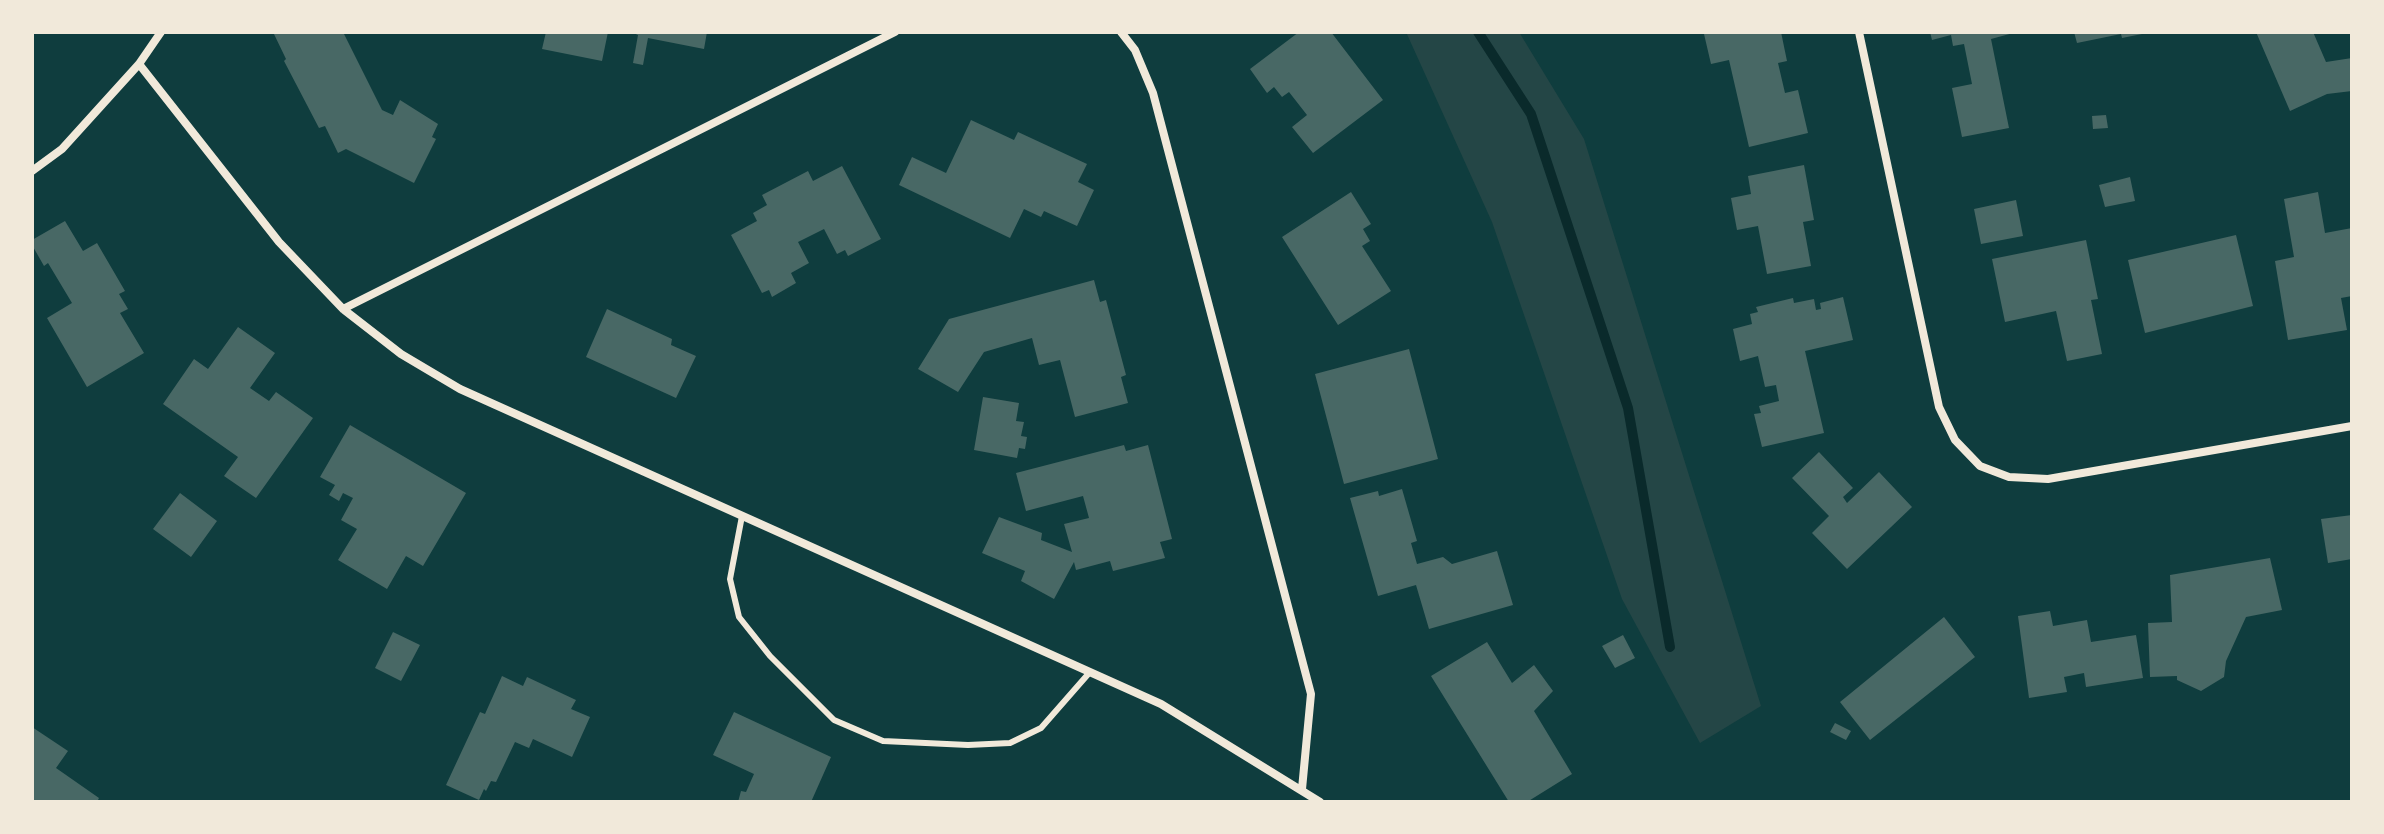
<!DOCTYPE html>
<html>
<head>
<meta charset="utf-8">
<style>
  body { margin:0 }
  #map { position:relative; width:2384px; height:834px; overflow:hidden; background:#0f3d3e; font-family:Raleway,sans-serif }
  canvas { display:block }
  .frame { position:absolute; inset:0; border:34px solid #f1e9da; pointer-events:none }
</style>
</head>
<body>
<div id="map">
<canvas width="2384" height="834"></canvas>
<div class="frame"></div>
</div>
<script>
const g = document.querySelector('canvas').getContext('2d');
g.lineJoin = 'round';
function paint(path, color) {
  g.fillStyle = color;
  g.fill(path, 'evenodd');
}
function poly(rows) {
  const path = new Path2D();
  for (const r of rows) {
    path.moveTo(r[0], r[1]);
    for (let i = 2; i < r.length; i += 2) path.lineTo(r[i], r[i + 1]);
  }
  return path;
}
function strokePath(path, color, width, dash) {
  g.strokeStyle = color;
  g.lineWidth = width;
  g.lineCap = dash ? 'butt' : 'round';
  g.setLineDash(dash || []);
  g.stroke(path);
}
paint(poly([
  [1406,32,1519,32,1584,139,1761,706,1700,743,1622,599,1492,222]
]), '#244646');
strokePath(poly([
  [1478,32,1531,114,1628,408,1670,647]
]), '#0a2a2b', 10);
paint(poly([
  [273,32,343,32,382,110,393,115,400,100,438,124,432,137,436,139,414,183,346,149,338,153,325,126,319,128,284,61,286,59],
  [546,32,608,32,602,61,542,49],
  [631,32,707,32,704,49,648,38,643,65,633,63,638,35],
  [1299,32,1331,32,1383,100,1313,153,1292,127,1307,115,1289,92,1282,97,1274,87,1267,93,1250,69],
  [1714,32,1781,32,1787,61,1778,63,1785,93,1798,90,1808,133,1749,147,1729,60,1711,64,1704,34],
  [1930,32,2017,32,1991,39,2009,128,1962,137,1952,88,1972,84,1964,44,1953,46,1951,35,1932,40],
  [2074,32,2147,32,2147,33,2122,38,2121,34,2077,43],
  [2256,32,2313,32,2326,62,2352,58,2352,91,2327,94,2290,111],
  [2106,115,2108,128,2093,129,2092,116],
  [971,120,1014,140,1018,132,1087,164,1078,182,1094,190,1077,226,1044,211,1041,217,1024,209,1010,238,899,185,912,157,946,173],
  [1804,165,1814,220,1803,222,1811,266,1767,274,1758,226,1737,230,1731,198,1751,194,1748,176],
  [842,166,881,239,848,256,845,250,837,254,824,229,798,242,809,263,791,273,796,283,772,297,769,290,762,293,731,235,757,221,753,213,767,205,762,195,808,171,813,181],
  [2130,177,2135,201,2105,207,2099,185],
  [1351,192,1371,224,1363,229,1370,241,1362,246,1391,291,1338,325,1282,237],
  [2318,192,2325,233,2352,228,2352,296,2341,298,2347,330,2288,340,2275,261,2294,257,2284,199],
  [2016,200,2023,236,1981,244,1974,209],
  [65,221,83,251,97,243,125,291,119,294,128,309,120,313,144,353,87,387,47,318,72,303,48,263,44,266,32,245,32,240],
  [2236,235,2253,306,2145,333,2128,260],
  [2086,240,2098,299,2091,300,2102,354,2067,361,2056,311,2005,322,1992,259],
  [1094,280,1100,302,1106,300,1126,375,1121,377,1128,403,1075,417,1060,360,1039,365,1032,338,984,352,958,392,918,369,949,319],
  [1843,297,1853,340,1805,351,1824,433,1762,447,1754,414,1761,413,1759,406,1779,401,1776,385,1765,387,1758,356,1740,361,1733,329,1752,324,1750,314,1758,312,1756,307,1793,298,1794,303,1814,299,1816,310,1821,309,1820,303],
  [607,309,672,339,671,345,696,356,676,398,586,357],
  [238,327,275,353,250,388,269,401,276,392,313,418,256,498,224,476,238,457,163,404,194,359,208,369],
  [1409,349,1438,459,1344,484,1315,374],
  [983,397,1019,403,1016,421,1024,422,1021,436,1027,437,1025,449,1019,448,1017,458,974,450],
  [350,425,466,493,423,566,406,556,387,589,338,560,357,529,341,520,353,498,343,493,339,501,329,495,335,485,320,477],
  [1124,445,1126,451,1148,445,1172,539,1160,542,1165,558,1113,571,1110,561,1076,570,1074,562,1054,599,1021,581,1025,571,982,553,999,517,1042,533,1041,540,1072,552,1064,524,1089,518,1083,496,1026,511,1016,473],
  [1819,452,1853,488,1843,497,1847,503,1879,472,1912,507,1847,569,1812,533,1829,516,1792,478],
  [1402,489,1417,541,1411,543,1417,564,1443,557,1452,564,1497,551,1513,605,1429,629,1416,585,1378,596,1350,498,1378,491,1379,496],
  [180,493,217,521,191,557,153,529],
  [2352,515,2352,559,2328,563,2321,519],
  [2270,558,2282,610,2246,617,2226,661,2224,677,2201,691,2177,680,2177,676,2150,677,2148,623,2172,622,2170,575],
  [2050,611,2053,626,2087,620,2091,642,2136,635,2143,678,2086,687,2084,673,2064,677,2067,692,2029,698,2018,616],
  [1944,617,1975,657,1870,740,1840,702],
  [393,632,420,645,401,681,375,668],
  [1623,635,1635,658,1615,668,1602,646],
  [1487,642,1512,683,1534,665,1553,691,1534,711,1572,774,1527,802,1509,802,1431,676],
  [502,676,523,686,527,677,576,700,571,709,590,717,572,757,533,739,529,748,515,742,496,782,491,781,486,791,484,789,479,800,446,785,480,712,485,714],
  [734,712,831,757,811,802,738,802,741,791,746,792,754,774,713,755],
  [1835,723,1851,731,1846,740,1830,732],
  [32,727,68,751,56,768,99,798,97,802,32,802]
]), '#486865');
strokePath(poly([
  [742,516,730,579,739,617,770,656,834,720,883,741,968,745,1010,743,1041,728,1090,672]
]), '#f1e9da', 6);
strokePath(poly([
  [1121,32,1135,50,1153,93,1311,694,1302,789],
  [1859,32,1939,407,1955,440,1980,466,2009,477,2048,479,2352,426],
  [139,64,279,242,343,309,401,354,460,389,1161,704,1320,802],
  [32,171,62,149,139,64,161,32],
  [343,309,895,32]
]), '#f1e9da', 8);
</script>
</body>
</html>
